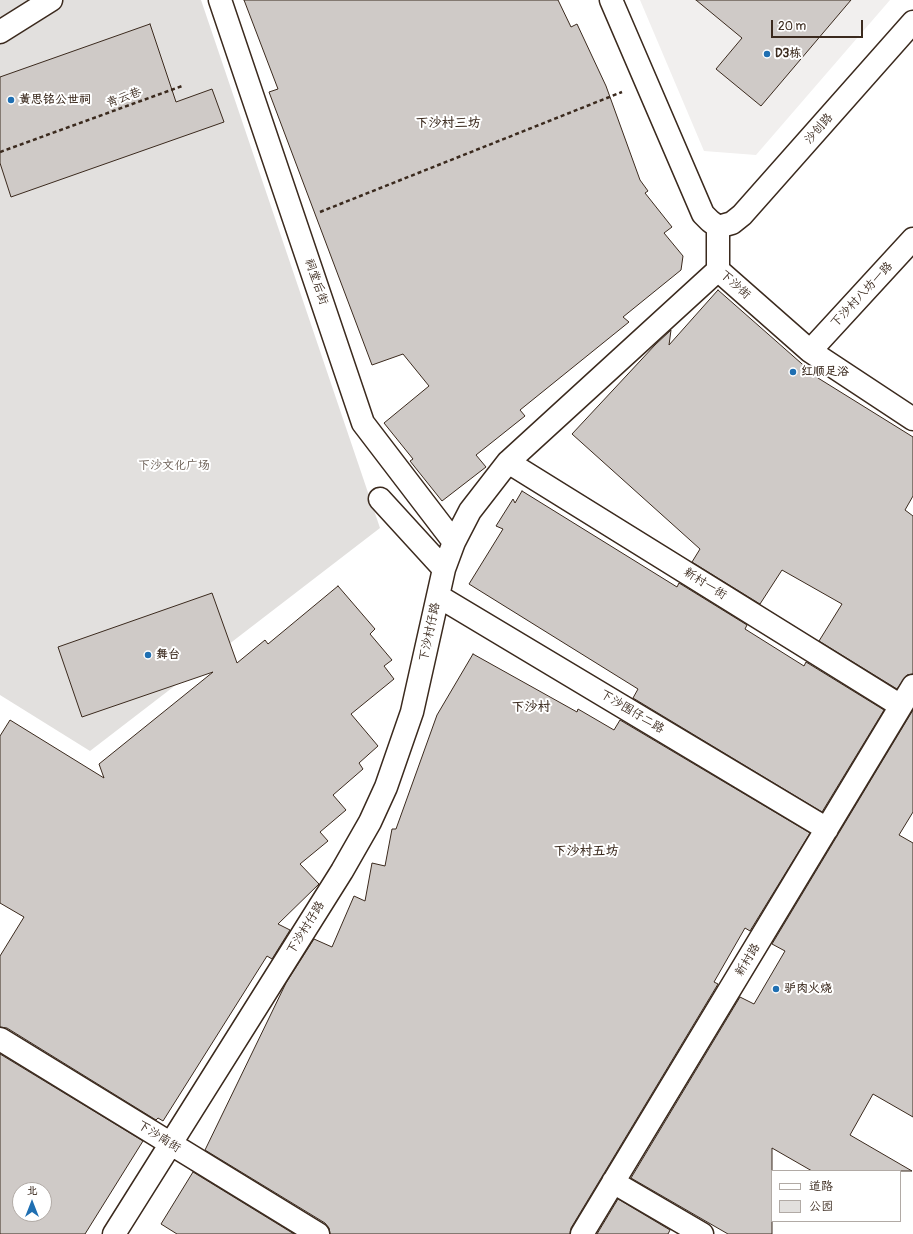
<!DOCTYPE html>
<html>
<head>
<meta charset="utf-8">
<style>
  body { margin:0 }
  #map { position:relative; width:913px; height:1234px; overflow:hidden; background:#fff; font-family:Pangolin,"LXGW WenKai TC",sans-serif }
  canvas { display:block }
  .legend { position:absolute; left:771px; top:1170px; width:130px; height:52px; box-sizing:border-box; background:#fff; border:1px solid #b1aaa5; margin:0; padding:5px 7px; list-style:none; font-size:12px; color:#3b2a1e }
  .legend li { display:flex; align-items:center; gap:8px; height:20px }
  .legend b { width:20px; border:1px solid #b1aaa5 }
  .north { position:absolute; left:12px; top:1182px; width:40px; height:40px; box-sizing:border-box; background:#fff; border:1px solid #b1aaa5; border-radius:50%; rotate:0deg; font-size:11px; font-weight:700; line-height:16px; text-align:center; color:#3b2a1e }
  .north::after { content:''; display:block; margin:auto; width:14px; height:18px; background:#1f6fb2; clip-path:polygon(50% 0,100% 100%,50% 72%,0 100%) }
  .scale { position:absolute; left:771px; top:20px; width:92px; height:18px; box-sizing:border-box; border:2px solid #3b2a1e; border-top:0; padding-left:5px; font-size:12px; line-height:14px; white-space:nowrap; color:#3b2a1e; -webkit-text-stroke:3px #fff; paint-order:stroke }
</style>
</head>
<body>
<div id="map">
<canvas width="913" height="1234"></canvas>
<ul class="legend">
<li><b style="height:5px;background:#fff"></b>道路</li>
<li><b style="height:11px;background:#e2e0de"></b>公园</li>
</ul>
<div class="north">北</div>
<div class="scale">20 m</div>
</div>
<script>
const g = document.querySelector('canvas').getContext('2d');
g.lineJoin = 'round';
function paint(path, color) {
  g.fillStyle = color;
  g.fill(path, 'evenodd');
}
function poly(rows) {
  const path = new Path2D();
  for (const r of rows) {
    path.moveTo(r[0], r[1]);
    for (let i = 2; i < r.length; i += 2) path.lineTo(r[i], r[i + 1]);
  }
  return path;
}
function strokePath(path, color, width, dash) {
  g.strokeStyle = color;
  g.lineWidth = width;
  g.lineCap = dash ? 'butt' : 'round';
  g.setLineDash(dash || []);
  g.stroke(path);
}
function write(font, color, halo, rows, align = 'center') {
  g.font = font + ' Pangolin,"LXGW WenKai TC",sans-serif';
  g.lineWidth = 4;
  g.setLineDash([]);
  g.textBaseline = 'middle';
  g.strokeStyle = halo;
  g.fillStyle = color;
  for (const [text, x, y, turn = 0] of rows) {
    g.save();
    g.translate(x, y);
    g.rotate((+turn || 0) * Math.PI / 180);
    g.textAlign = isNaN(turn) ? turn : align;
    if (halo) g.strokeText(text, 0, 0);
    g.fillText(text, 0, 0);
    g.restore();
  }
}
paint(poly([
  [640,0,890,0,756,155,704,151]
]), '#f1efee');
paint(poly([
  [0,0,201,0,380,528,90,751,0,695]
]), '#e2e0de');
const building = poly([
  [244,0,558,0,571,27,577,24,606,86,640,180,648,191,645,193,672,227,664,233,683,256,681,270,623,317,629,322,520,410,525,416,476,455,486,467,442,501,410,461,413,459,384,423,429,386,403,354,372,365,269,92,278,89,244,0],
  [696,0,851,0,761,106,716,69,742,38,696,0],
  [150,24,176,102,212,89,224,122,11,197,0,163,0,77,150,24],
  [718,290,818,378,913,437,913,496,905,510,913,516,913,674,907,675,897,689,819,641,842,604,782,570,760,604,692,562,700,549,572,434,655,345,671,330,669,345,718,290],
  [522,491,677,587,679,583,747,625,745,629,804,666,806,662,884,710,822,812,633,698,638,689,469,584,503,529,496,526,513,499,515,503,522,491],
  [338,586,375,629,370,634,392,660,384,666,394,679,351,714,378,746,359,763,363,769,333,795,346,810,320,832,328,841,300,864,319,884,278,924,290,930,272,959,267,956,163,1121,158,1118,156,1120,7,1028,0,1027,0,956,24,917,0,903,0,736,10,720,104,778,99,764,213,672,82,717,58,647,212,593,237,663,265,640,268,644,338,586],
  [473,654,577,712,578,709,614,730,620,720,810,833,750,931,745,928,714,982,718,984,571,1228,570,1234,330,1234,329,1228,325,1223,205,1150,286,983,314,939,332,947,354,896,365,901,372,863,385,866,392,829,396,829,437,715,473,654],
  [913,710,913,812,899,835,913,843,913,1117,873,1094,850,1135,912,1171,812,1171,772,1148,772,1234,728,1234,631,1178,740,997,754,1004,785,951,772,944,913,710],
  [0,1054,143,1141,85,1234,0,1234,0,1054],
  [20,1190,44,1190,44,1214,20,1214,20,1190],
  [193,1172,294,1234,177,1234,161,1224,193,1172],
  [618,1199,670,1230,668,1234,597,1234,618,1199]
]);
paint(building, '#cfcac7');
strokePath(building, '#3b2a1e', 1);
const minor = poly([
  [220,0,363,423,454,542],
  [611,0,703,214,710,221,718,227,718,270,810,351,913,419],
  [0,32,51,0],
  [718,227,732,223,742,215,913,22],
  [810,351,913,239],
  [508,462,901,706],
  [380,499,444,569],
  [438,596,827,829],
  [0,1039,318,1234],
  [613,1182,702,1234],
  [114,1234,342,871,370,822,386,787,412,712,444,569,454,542,470,511,508,462,718,270],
  [582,1234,913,686]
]);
strokePath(minor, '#3b2a1e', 25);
strokePath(poly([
  [0,152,182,86],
  [320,212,622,92]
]), '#3b2a1e', 2.5, [4, 3]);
strokePath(minor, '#fff', 22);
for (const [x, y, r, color] of [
  [767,54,4,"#1f6fb2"],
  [11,100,4,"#1f6fb2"],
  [793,372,4,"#1f6fb2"],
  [148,655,4,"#1f6fb2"],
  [776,989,4,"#1f6fb2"]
]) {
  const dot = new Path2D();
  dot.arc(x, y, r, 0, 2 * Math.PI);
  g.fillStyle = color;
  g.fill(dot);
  strokePath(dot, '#fff', 1.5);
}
write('bold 12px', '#3b2a1e', '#fff', [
  ["D3栋",775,54],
  ["黄思铭公世祠",19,100],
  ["红顺足浴",801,372],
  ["舞台",156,655],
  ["驴肉火烧",784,989]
], 'left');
write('12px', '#3b2a1e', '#fff', [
  ["青云巷",124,98,-20],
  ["沙创路",819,129,-49],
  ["祠堂后街",316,282,71],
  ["下沙街",735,285,42],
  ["下沙村八坊一路",862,295,-47],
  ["新村一街",705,584,32],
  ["下沙村仔路",430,632,-78],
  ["下沙围仔二路",632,712,31],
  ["下沙村仔路",306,928,-58],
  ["新村路",748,960,-59],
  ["下沙南街",159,1137,32]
]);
write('12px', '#65584e', '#fff', [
  ["下沙文化广场",174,466]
]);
write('bold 13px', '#3b2a1e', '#fff', [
  ["下沙村三坊",448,124],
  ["下沙村",531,708],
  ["下沙村五坊",586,852]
]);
</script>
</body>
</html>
